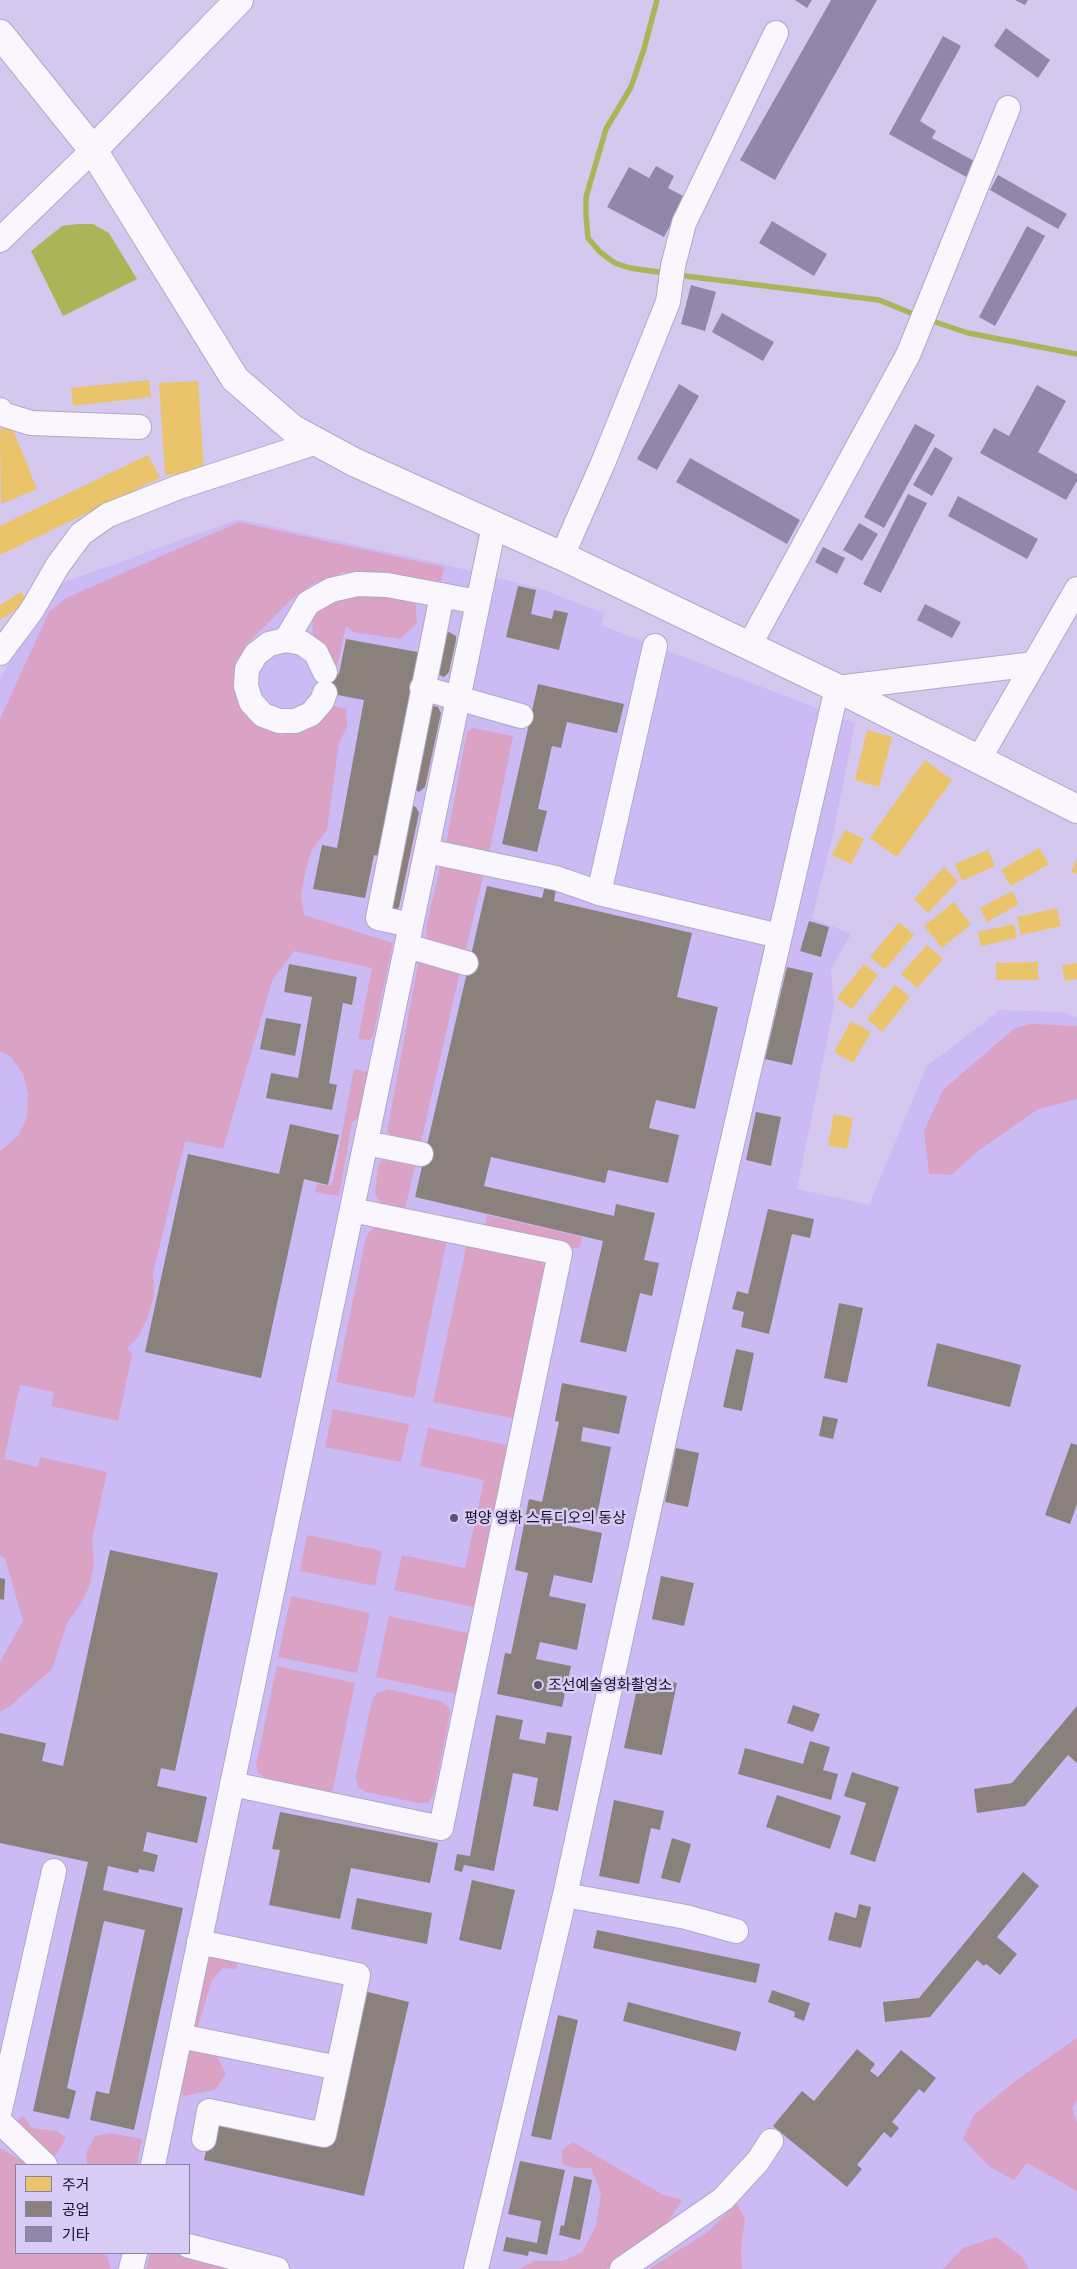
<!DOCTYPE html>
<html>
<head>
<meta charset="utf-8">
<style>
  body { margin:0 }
  #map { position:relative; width:1077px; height:2269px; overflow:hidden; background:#d4c8ef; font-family:Ubuntu,"Noto Sans KR",sans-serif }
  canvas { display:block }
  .legend { position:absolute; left:15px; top:2164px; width:175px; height:90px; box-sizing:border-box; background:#d7ccf5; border:1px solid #8b81a4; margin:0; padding:6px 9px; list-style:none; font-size:15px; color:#1a112a }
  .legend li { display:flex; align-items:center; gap:10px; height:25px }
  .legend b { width:25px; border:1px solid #8b81a4 }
</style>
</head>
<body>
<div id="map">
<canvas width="1077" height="2269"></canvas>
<ul class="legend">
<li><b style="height:14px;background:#e9c46a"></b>주거</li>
<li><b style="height:14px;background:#8a817c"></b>공업</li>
<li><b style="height:14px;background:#9386ab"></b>기타</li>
</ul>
</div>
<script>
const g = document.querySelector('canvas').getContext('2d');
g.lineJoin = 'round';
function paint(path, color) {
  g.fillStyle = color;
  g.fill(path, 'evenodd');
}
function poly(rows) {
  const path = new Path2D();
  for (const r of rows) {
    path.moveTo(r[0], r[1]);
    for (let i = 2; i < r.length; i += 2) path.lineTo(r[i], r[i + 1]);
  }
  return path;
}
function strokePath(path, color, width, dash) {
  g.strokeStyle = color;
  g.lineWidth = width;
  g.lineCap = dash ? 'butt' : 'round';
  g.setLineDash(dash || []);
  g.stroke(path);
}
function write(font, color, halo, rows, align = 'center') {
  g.font = font + ' Ubuntu,"Noto Sans KR",sans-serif';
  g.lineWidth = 5;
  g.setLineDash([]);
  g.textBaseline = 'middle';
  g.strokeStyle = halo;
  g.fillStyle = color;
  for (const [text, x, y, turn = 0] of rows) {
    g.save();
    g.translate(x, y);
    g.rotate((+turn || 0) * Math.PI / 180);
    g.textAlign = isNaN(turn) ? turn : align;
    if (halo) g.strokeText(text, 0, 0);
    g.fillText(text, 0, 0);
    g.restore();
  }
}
paint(poly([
  [239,519,447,565,541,589,604,613,601,625,855,723,833,834,812,918,851,934,831,969,834,1005,797,1189,869,1205,927,1066,1000,1010,1061,1012,1077,1017,1077,2269,0,2269,0,679,51,587],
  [16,2165,189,2165,189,2253,16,2253]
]), '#ccbaf5');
paint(poly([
  [239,522,444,567,441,581,343,572,311,585,293,598,246,645,239,666,261,725,281,735,306,729,334,706,346,709,347,727,339,743,327,830,311,851,305,873,301,896,304,915,393,943,373,1036,370,1040,358,1039,372,968,294,951,272,981,223,1149,185,1141,153,1273,154,1295,148,1317,138,1337,127,1348,132,1355,118,1421,51,1406,54,1392,20,1385,4,1459,38,1467,40,1457,107,1472,92,1540,94,1563,90,1585,80,1605,67,1623,52,1669,10,1706,0,1712,0,1662,23,1621,5,1558,0,1556,0,1151,18,1136,27,1117,28,1095,23,1073,10,1056,0,1051,0,719,49,612,66,598],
  [377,592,415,598,417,623,400,639,353,632,346,626,337,666,330,665,321,653,313,634,312,620,323,602],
  [473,728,513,736,489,854,446,844,467,732],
  [441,864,485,869,465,953,430,944,427,938,426,927],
  [423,959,460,971,421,1142,392,1136,387,1132,418,964],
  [1032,1024,1077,1026,1077,1099,1038,1109,978,1151,951,1175,929,1174,924,1131,943,1090,1015,1028],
  [354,1069,367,1072,360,1117,352,1122,339,1196,315,1192,317,1184,332,1186],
  [382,1160,415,1166,405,1209,382,1204,375,1194,378,1166],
  [487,1215,582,1237,581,1244,578,1248,572,1248,485,1227],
  [378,1227,447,1239,414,1398,336,1382,366,1237,371,1230],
  [467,1243,538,1259,543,1264,546,1274,516,1419,433,1402],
  [333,1409,409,1424,401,1462,325,1447],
  [428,1428,511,1446,478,1608,394,1590,402,1555,465,1568,484,1480,420,1466],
  [307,1535,382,1551,375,1586,300,1571],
  [291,1596,370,1613,357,1673,278,1657],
  [389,1616,473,1634,460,1695,376,1677],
  [277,1666,355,1683,332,1793,268,1779,258,1773,256,1765],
  [387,1689,440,1701,448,1706,450,1713,434,1793,428,1803,418,1803,366,1792,358,1787,356,1776,372,1700,377,1693],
  [208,1954,239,1958,236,1969,223,1968,212,1980,198,2026,189,2026],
  [1077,2038,1077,2100,1072,2108,1077,2123,1077,2191,1027,2163,1014,2180,990,2167,963,2139,974,2115,1014,2082],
  [190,2042,216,2055,226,2074,215,2090,183,2096,177,2080],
  [23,2116,32,2128,57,2131,66,2138,55,2156,33,2149,15,2123],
  [110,2133,142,2139,137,2165,87,2165,86,2153,95,2136],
  [573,2142,663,2195,682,2200,663,2229,606,2269,519,2269,534,2261,563,2261,582,2252,596,2226,601,2193,591,2168,576,2168,562,2164,562,2150],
  [0,2148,22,2161,25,2165,16,2165,16,2253,102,2253,108,2257,111,2269,0,2269],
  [736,2203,745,2218,741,2248,742,2269,649,2269,709,2231],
  [996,2237,1020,2255,1029,2269,943,2269,963,2248],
  [150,2253,189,2253,258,2269,146,2269]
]), '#daa2c5');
paint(poly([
  [78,224,93,224,109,233,137,279,63,316,31,251,62,226]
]), '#abb558');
paint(poly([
  [149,380,151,397,73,406,71,388],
  [198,381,204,473,165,475,159,383],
  [11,425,37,489,1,504,0,430],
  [148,455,160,478,0,555,0,526],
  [21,592,28,602,0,620,0,605],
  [867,730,892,737,879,787,855,780],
  [925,760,952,780,897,857,870,838],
  [845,830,864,839,851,864,832,855],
  [1039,848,1049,864,1011,886,1001,870],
  [988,850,995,866,962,881,955,864],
  [1077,858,1077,874,1071,872],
  [944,867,958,881,928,913,914,899],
  [1012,891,1019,904,987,922,980,908],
  [954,902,971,924,942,948,924,926],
  [1057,908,1061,926,1021,935,1017,917],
  [899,922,914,935,885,969,870,957],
  [1014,924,1017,938,981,946,978,932],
  [927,945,943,959,917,988,901,974],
  [1038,962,1038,980,996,980,996,963],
  [1077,963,1077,979,1065,981,1062,966],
  [864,964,878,975,852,1009,837,998],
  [895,985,910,997,882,1032,867,1019],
  [851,1021,871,1032,853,1063,834,1052],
  [834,1114,853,1118,847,1149,828,1145]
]), '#e9c46a');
paint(poly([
  [518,586,536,590,531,614,552,619,554,610,568,613,559,650,506,637],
  [449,632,456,636,456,640,449,672,444,677,437,674,445,634],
  [346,639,423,653,386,857,374,855,365,898,313,889,322,845,337,848,364,700,317,691,320,671,339,674],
  [538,684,624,704,617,733,567,722,561,748,552,746,538,809,547,811,537,852,502,844],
  [434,706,438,707,441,713,425,787,419,792,413,788,430,708],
  [412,806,416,807,419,813,399,907,397,910,390,911],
  [487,886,542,898,545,886,556,889,554,901,692,933,677,997,718,1007,695,1109,656,1100,649,1128,679,1135,668,1183,608,1170,605,1183,491,1157,484,1186,614,1216,616,1204,655,1213,644,1260,659,1263,652,1296,640,1293,626,1352,580,1342,603,1241,415,1197],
  [809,921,829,927,821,957,800,951],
  [289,964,357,977,352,1005,343,1003,329,1083,337,1085,332,1110,266,1098,271,1073,298,1078,312,997,284,992],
  [787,967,813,973,792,1065,765,1059],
  [266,1018,301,1024,295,1056,260,1049],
  [756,1112,781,1117,771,1166,746,1160],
  [290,1124,339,1135,328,1185,304,1179,261,1378,145,1352,188,1154,279,1174],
  [768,1209,814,1219,810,1238,792,1234,769,1334,741,1327,744,1312,732,1309,737,1291,748,1294],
  [839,1303,863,1308,847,1383,824,1378],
  [937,1343,1021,1365,1010,1407,927,1386],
  [736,1349,754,1353,742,1411,723,1407],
  [562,1383,627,1396,619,1434,583,1427,581,1441,611,1447,596,1520,566,1514,563,1525,602,1533,592,1583,554,1575,549,1596,586,1604,577,1650,540,1642,536,1659,571,1666,562,1707,497,1694,505,1653,511,1654,528,1573,515,1570,529,1499,542,1502,559,1422,555,1421],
  [823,1416,838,1419,833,1439,819,1436],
  [1071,1443,1077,1445,1077,1504,1070,1524,1045,1515],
  [676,1448,699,1453,688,1507,665,1502],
  [110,1550,218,1573,175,1771,161,1768,157,1786,207,1797,197,1843,147,1832,143,1851,158,1855,154,1872,139,1869,138,1873,108,1866,103,1890,183,1908,134,2130,90,2120,96,2091,109,2094,145,1930,104,1921,67,2088,76,2091,69,2119,33,2111,88,1862,0,1843,0,1733,46,1743,42,1761,63,1766],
  [661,1576,694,1583,684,1626,652,1619],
  [0,1578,5,1579,4,1600,0,1599],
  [640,1675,677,1683,662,1755,624,1748],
  [793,1705,820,1714,813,1732,787,1723],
  [1077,1706,1077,1763,1068,1755,1025,1806,977,1813,974,1789,1012,1783],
  [496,1715,523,1720,519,1739,545,1744,547,1732,572,1736,558,1811,533,1806,538,1778,513,1773,494,1871,464,1865,462,1872,454,1870,457,1854,470,1856],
  [810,1741,830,1747,823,1770,838,1774,831,1800,738,1774,745,1748,803,1764],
  [852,1772,899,1787,875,1862,850,1854,866,1803,844,1796],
  [777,1795,841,1816,830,1849,766,1827],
  [614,1800,664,1811,660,1830,651,1828,639,1884,599,1876],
  [280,1812,438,1843,430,1883,351,1868,340,1919,269,1905,280,1850,272,1849],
  [672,1838,691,1844,680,1883,661,1878],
  [1023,1872,1039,1886,997,1937,1017,1954,1000,1975,986,1964,984,1966,977,1960,930,2017,885,2022,883,2002,919,1998],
  [472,1880,515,1890,501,1950,459,1940],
  [357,1898,432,1913,427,1944,351,1929],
  [859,1904,871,1907,861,1948,828,1940,835,1912,856,1918],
  [597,1930,760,1964,756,1983,593,1948],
  [772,1990,810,2003,804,2021,794,2017,795,2012,768,2002],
  [364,1991,409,2002,364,2196,204,2160,214,2118,329,2144],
  [628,2002,741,2032,736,2051,623,2021],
  [558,2015,578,2020,551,2140,531,2136],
  [857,2049,875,2064,870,2071,878,2077,901,2050,936,2078,924,2093,919,2089,892,2122,899,2128,891,2138,884,2132,857,2165,862,2169,847,2187,773,2126,802,2091,814,2101],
  [520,2161,565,2170,547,2255,529,2251,528,2256,503,2251,506,2237,537,2243,541,2221,508,2214],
  [574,2176,592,2180,580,2240,559,2235,561,2225,564,2226]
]), '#8a817c');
strokePath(poly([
  [657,0,644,49,631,87,606,129,586,197,586,215,588,238,600,252,615,263,630,268,665,273],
  [677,275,879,300,918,316],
  [929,320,968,333,1077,354]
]), '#abb558', 5.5);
paint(poly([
  [795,0,812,0,807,8],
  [831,0,877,0,775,180,740,160],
  [1015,0,1028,0,1025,5],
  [1006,28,1050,60,1038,78,994,46],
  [943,36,961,46,920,121,936,131,932,138,976,162,968,178,889,134],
  [656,166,674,176,668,188,685,197,664,237,607,207,629,167,649,178],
  [998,175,1067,214,1058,229,990,190],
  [772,221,827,254,814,276,759,243],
  [1027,226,1045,236,995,326,979,317],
  [691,285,716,292,705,331,681,324],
  [722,313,774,342,763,361,712,332],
  [679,384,699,396,657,470,637,459],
  [1037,385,1066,401,1038,452,1077,474,1077,481,1066,500,980,453,994,428,1009,436],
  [915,424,935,435,884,528,864,517],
  [935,447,953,458,932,496,913,485],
  [690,458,800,520,787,544,676,482],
  [908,494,927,503,881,593,863,584],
  [958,496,1038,539,1027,559,948,516],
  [859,523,878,534,862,561,843,550],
  [823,547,845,558,837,574,815,562],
  [925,604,961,622,952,638,917,620]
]), '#9386ab');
const minor = poly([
  [0,240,93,150],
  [0,410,2,414,31,423,139,427],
  [562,556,603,463,668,302,673,266,684,223,776,33],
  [286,640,308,603,331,590,357,584,387,585,478,602],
  [749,646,908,355,1008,108],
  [0,653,32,610,58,565,81,534,108,515,179,487,317,442],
  [422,688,521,716],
  [325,693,322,701,311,714,295,721,279,721,263,715,251,702,246,686,247,669,256,654,269,644,286,640,302,643,316,653,325,672],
  [979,759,1077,589],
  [427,851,556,878,599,893,779,936],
  [599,893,655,646],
  [411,925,378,918,442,595],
  [407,946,466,963],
  [366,1143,421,1154],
  [232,1784,441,1828,467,1701,560,1253,352,1210],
  [565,1895,686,1917,736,1931],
  [199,1942,358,1975,324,2135,209,2111,204,2139],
  [180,2036,338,2068],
  [0,2110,54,1871],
  [0,2122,45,2165],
  [153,2165,494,526],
  [189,2246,277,2269],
  [131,2269,135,2253],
  [476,2269,565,1895,670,1413,837,688,1034,664],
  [622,2269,723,2199,758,2161,771,2141]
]);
const major = poly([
  [0,34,93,150,235,379,293,429,354,462,562,556,837,688,1077,809],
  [93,150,239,0]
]);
strokePath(minor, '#b1a8c5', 26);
strokePath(major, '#b1a8c5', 30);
strokePath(minor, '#f9f7fd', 24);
strokePath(major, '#f9f7fd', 28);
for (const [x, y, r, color] of [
  [454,1518,5,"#5b516f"],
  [538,1685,5,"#5b516f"]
]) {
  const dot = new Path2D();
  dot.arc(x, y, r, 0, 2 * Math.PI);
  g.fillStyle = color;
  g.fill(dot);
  strokePath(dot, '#d7ccf5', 2);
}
write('15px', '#1a112a', '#d7ccf5', [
  ["평양 영화 스튜디오의 동상",464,1518],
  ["조선예술영화촬영소",548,1685]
], 'left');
</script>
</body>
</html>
